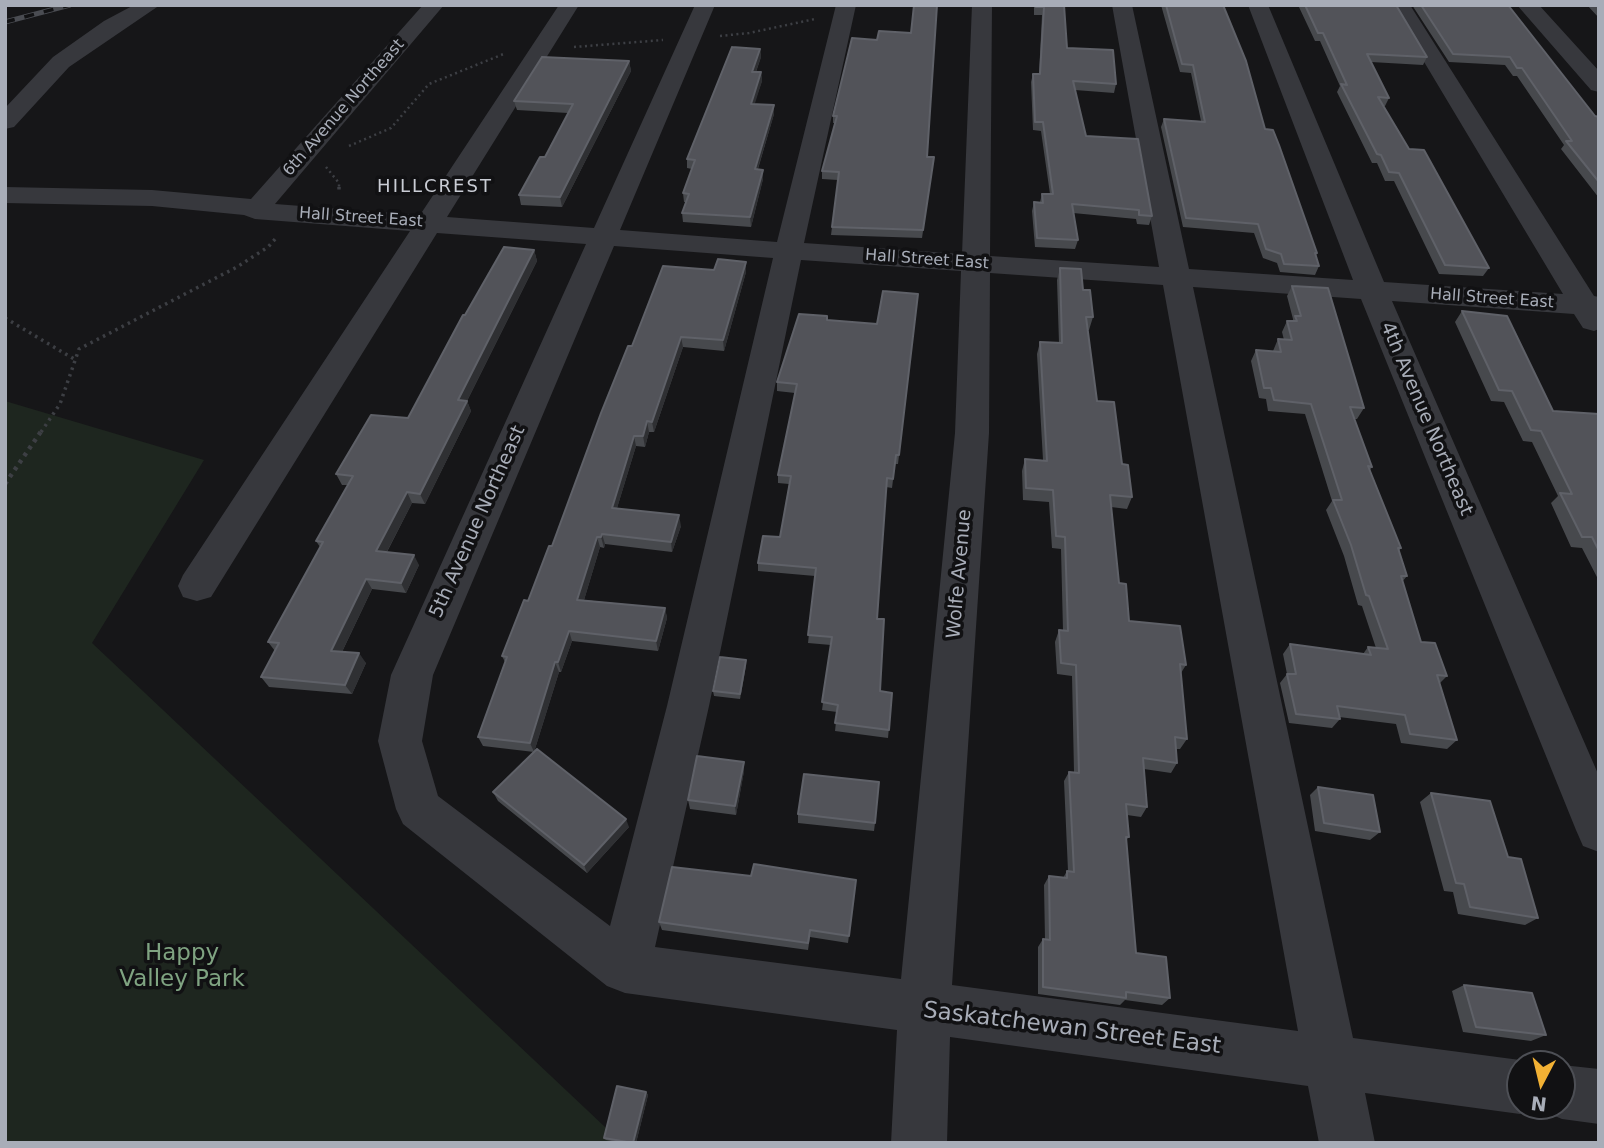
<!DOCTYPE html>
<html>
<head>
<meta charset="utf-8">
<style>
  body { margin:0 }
  #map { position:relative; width:1604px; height:1148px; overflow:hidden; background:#161618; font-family:"DejaVu Sans",sans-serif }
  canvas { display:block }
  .frame { position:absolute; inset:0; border:7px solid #a8adb8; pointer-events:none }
  .north { position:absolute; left:1506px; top:1050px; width:70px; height:70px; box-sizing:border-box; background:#111113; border:2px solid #4d4f55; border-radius:50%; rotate:187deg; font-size:19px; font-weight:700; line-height:28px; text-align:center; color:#a8adb8 }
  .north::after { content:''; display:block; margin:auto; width:24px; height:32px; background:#f2b134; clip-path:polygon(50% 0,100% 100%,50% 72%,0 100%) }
</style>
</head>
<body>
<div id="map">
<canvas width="1604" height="1148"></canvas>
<div class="frame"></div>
<div class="north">N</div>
</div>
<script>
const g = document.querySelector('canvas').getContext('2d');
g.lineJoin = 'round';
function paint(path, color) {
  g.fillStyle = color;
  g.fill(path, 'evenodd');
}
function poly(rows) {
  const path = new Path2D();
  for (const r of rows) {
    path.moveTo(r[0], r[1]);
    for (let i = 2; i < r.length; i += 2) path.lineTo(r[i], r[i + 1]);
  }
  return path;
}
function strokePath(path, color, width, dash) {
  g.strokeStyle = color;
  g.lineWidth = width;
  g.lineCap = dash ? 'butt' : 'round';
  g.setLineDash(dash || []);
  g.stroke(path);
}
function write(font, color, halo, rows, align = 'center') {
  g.font = font + ' "DejaVu Sans",sans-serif';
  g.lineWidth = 7;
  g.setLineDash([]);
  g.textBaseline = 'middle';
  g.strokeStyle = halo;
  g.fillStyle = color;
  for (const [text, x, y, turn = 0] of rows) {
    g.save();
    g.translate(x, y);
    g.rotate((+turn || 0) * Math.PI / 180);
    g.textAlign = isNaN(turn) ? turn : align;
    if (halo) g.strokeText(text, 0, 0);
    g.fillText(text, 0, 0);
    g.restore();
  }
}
paint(poly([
  [5,401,204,460,92,643,622,1143,5,1143]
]), '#1e261f');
strokePath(poly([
  [720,36,749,33,815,19],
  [574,47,663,40],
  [349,146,391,128,429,84,506,53],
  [326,167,339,183,339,189]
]), '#3d3f44', 2.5, [2, 3.5]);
strokePath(poly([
  [339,187,339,192],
  [5,318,74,359],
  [41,432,60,404,79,349,237,267,268,247,277,237]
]), '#3d3f44', 3.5, [2.5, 4.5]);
strokePath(poly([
  [5,484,42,430]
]), '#3d3f44', 4.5, [3.5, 5]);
paint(poly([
  [134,5,160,5,69,67,14,127,5,129,5,108,53,57,104,21,134,5],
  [423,5,444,5,275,204,420,215,559,5,579,5,447,217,594,228,695,5,715,5,620,230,777,242,836,5,856,5,804,243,962,254,972,5,992,5,990,256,1159,267,1112,5,1132,5,1189,269,1353,280,1248,5,1268,5,1384,282,1563,294,1390,5,1410,5,1594,296,1599,297,1599,329,1594,331,1583,328,1574,314,1392,301,1599,776,1599,852,1583,846,1576,830,1361,299,1193,287,1353,1038,1520,1060,1530,1064,1520,1064,1520,1106,1539,1106,1520,1114,1365,1093,1375,1143,1319,1143,1308,1086,950,1037,947,1143,891,1143,897,1030,625,993,607,986,403,824,396,809,378,741,391,675,586,244,437,233,211,597,197,601,183,597,178,586,183,575,410,231,255,219,244,215,152,206,5,203,5,187,152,190,251,199,423,5],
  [614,246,773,258,667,706,610,926,438,796,422,741,433,675,614,246],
  [801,260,961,271,955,433,901,979,655,947,709,706,801,260],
  [990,273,1163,285,1298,1031,952,985,989,433,990,273],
  [1517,5,1539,5,1599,71,1599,92,1591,90,1517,5],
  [1562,1065,1599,1069,1599,1124,1562,1119,1543,1111,1540,1106,1562,1106,1562,1065]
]), '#37383d');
const rail = poly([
  [5,22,70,5]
]);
strokePath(rail, '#4a4c52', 5);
strokePath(rail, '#111113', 3.5, [10]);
paint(poly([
  [636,5,666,5,665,7],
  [1034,5,1064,5,1067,48,1116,84,1114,93,1075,90,1086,136,1152,216,1149,225,1137,224,1136,219,1073,213,1078,240,1075,249,1035,247,1032,211,1034,202,1040,202,1042,194,1050,194,1041,131,1033,130,1031,82,1033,74,1039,74,1042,15,1034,15],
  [1161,5,1223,5,1265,129,1317,253,1316,256,1319,266,1315,275,1280,272,1277,263,1263,258,1254,233,1183,227,1161,127,1164,119,1201,121,1191,73,1180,72],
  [1298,5,1396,5,1427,57,1423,65,1371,62,1389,98,1385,106,1383,106,1409,149,1489,268,1483,276,1439,274,1394,181,1385,181,1377,163,1372,163,1337,92,1340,86,1320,41,1315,41],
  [1412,5,1508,5,1595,116,1599,117,1599,198,1561,149,1564,145,1517,76,1513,76,1505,65,1449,62],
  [1587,5,1599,5,1599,18],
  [852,38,927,157,934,157,922,238,831,235,838,180,822,179,822,171,835,123,833,123,833,116],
  [760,49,761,57,756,72,761,72,762,81,754,104,774,105,774,114,758,169,763,170,763,179,751,227,683,222,682,213,686,202,684,202,683,193,692,169,687,168,687,159],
  [629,61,631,71,562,207,521,205,519,195,545,157,568,113,517,110,514,101],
  [534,250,537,261,467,401,471,411,425,504,412,503,387,552,419,565,406,593,372,589,342,652,366,663,352,694,269,687,261,677,275,651,268,642,320,547,316,541,348,485,342,485,336,474,408,418,465,315],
  [1060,268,1083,290,1093,317,1089,330,1088,330,1097,401,1122,464,1132,497,1127,509,1111,507,1119,583,1129,621,1186,665,1181,673,1187,739,1180,749,1176,749,1177,763,1171,773,1144,769,1147,807,1141,817,1127,815,1129,837,1126,840,1136,953,1170,998,1162,1005,1125,1000,1120,1005,1038,994,1038,947,1043,939,1045,940,1044,885,1049,876,1063,878,1067,871,1068,871,1064,781,1069,772,1074,772,1072,676,1057,674,1055,642,1059,630,1063,631,1061,549,1052,548,1049,502,1023,500,1022,471,1025,459,1043,460,1037,354,1040,342,1059,343,1057,280],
  [714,270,746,272,724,351,683,347,654,432,649,432,645,447,636,446,617,508,681,526,672,552,605,544,604,548,600,547,584,600,665,608,667,618,658,651,572,641,561,672,559,672,534,752,483,746,478,737,505,662,502,656,528,601,552,546,632,346],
  [1292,286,1364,408,1357,419,1354,419,1372,467,1370,470,1401,548,1399,551,1407,576,1402,582,1421,642,1447,676,1439,684,1457,740,1447,749,1401,743,1396,724,1339,717,1340,719,1332,728,1289,723,1280,683,1287,674,1283,654,1290,644,1363,654,1368,647,1376,648,1362,606,1358,605,1344,556,1326,510,1332,501,1305,414,1268,411,1266,399,1259,398,1251,361,1256,350,1273,351,1278,339,1284,340,1282,332,1287,321,1293,321,1293,319,1287,296],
  [918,294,898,464,895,464,892,488,886,487,877,619,880,691,892,693,888,738,835,731,837,712,822,710,831,645,808,643,815,576,758,571,758,563,780,537,789,484,778,483,778,475,795,393,777,391,777,382,827,320,877,324],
  [1462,311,1553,411,1599,414,1599,581,1582,548,1571,547,1551,503,1558,496,1532,442,1523,441,1504,402,1491,401,1455,322],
  [746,660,746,665,740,699,714,696,713,691],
  [744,762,744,771,736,815,690,809,688,800],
  [1318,787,1380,832,1370,840,1315,831,1310,795],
  [493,792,629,827,587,873,498,801],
  [1431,793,1508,857,1538,918,1525,925,1458,914,1453,892,1444,891,1420,802],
  [798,814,875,823,874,831,798,823],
  [751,876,856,880,848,943,810,937,808,950,662,930,659,922],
  [1464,985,1546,1035,1531,1041,1463,1032,1452,991],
  [646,1092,648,1095,636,1143,621,1143,606,1140,604,1138]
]), '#47494d');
paint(poly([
  [760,49,761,57,753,80,752,72],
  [629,61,631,71,562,207,560,197],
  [761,72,762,81,752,113,751,104],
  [774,105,774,114,755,178,755,169],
  [763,170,763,179,751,227,750,217],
  [534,250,537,261,467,401,471,411,425,504,420,494,458,400],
  [746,262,746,272,724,351,723,340],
  [681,337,683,347,654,432,652,422],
  [647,421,649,432,645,447,643,436],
  [634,436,636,446,614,518,612,508],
  [407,492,412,503,382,561,376,551],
  [679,515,681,526,672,552,671,542],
  [602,534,605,544,604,548,601,537],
  [597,537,600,547,581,610,577,600],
  [414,555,419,565,406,593,401,583],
  [366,579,372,589,338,660,331,651],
  [665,608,667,618,658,651,656,641],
  [569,631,572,641,561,672,558,662],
  [359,653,366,663,352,694,345,685],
  [746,660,746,665,740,699,740,694],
  [555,662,559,672,534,752,530,743],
  [744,762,744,771,736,815,735,806],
  [626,819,629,827,587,873,584,865],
  [646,1092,648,1095,636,1143,633,1143]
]), '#2f3033');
const building = poly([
  [914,5,937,5,927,157,934,157,923,230,832,227,839,172,822,171,837,116,833,116,852,38,877,40,879,31,911,33,914,5],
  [1035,5,1064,5,1067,48,1113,50,1116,84,1073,81,1086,136,1138,139,1152,216,1139,215,1139,210,1072,204,1078,240,1037,238,1034,202,1043,203,1042,194,1053,194,1043,122,1035,122,1033,74,1040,74,1044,7,1036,7,1035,5],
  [1166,5,1223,5,1246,61,1265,129,1273,130,1279,145,1317,253,1315,253,1319,266,1284,264,1281,254,1266,249,1258,224,1186,218,1164,119,1205,122,1193,65,1182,64,1166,5],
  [1305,5,1396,5,1427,57,1367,54,1389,98,1378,97,1409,149,1424,150,1489,268,1445,265,1399,173,1389,172,1381,155,1377,154,1341,84,1347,85,1323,33,1318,33,1305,5],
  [1421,5,1508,5,1595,116,1599,117,1599,182,1566,141,1572,141,1522,68,1517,68,1510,57,1453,54,1421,5],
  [732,47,760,49,752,72,761,72,751,104,774,105,755,169,763,170,750,217,682,213,689,194,683,193,695,160,687,159,732,47],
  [542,57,629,61,560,197,519,195,540,157,545,157,573,104,514,101,542,57],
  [504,247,534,250,458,400,467,401,420,494,407,492,376,551,414,555,401,583,366,579,331,651,359,653,345,685,261,677,279,643,268,642,323,542,316,541,353,476,336,474,371,415,408,418,463,315,465,315,504,247],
  [718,259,746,262,723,340,681,337,652,422,647,421,643,436,634,436,612,508,679,515,671,542,602,534,601,537,597,537,577,600,665,608,656,641,569,631,558,662,555,662,530,743,478,737,507,657,502,656,524,600,528,601,549,546,552,546,601,413,628,346,632,346,663,266,714,270,718,259],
  [1060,268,1081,269,1083,290,1090,290,1093,317,1086,317,1097,401,1114,402,1122,464,1128,465,1132,497,1110,495,1119,583,1126,584,1129,621,1180,626,1186,665,1180,664,1187,739,1175,737,1177,763,1143,758,1147,807,1126,804,1129,837,1126,837,1136,953,1166,957,1170,998,1126,992,1126,998,1043,987,1043,939,1050,940,1049,876,1067,878,1067,871,1074,872,1069,772,1079,773,1076,665,1061,663,1059,630,1068,631,1065,537,1056,536,1053,490,1026,488,1025,459,1047,461,1040,342,1062,343,1060,268],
  [1292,286,1328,288,1364,408,1350,407,1372,467,1368,466,1401,548,1398,548,1407,576,1401,576,1421,642,1435,643,1447,676,1437,675,1457,740,1410,734,1405,715,1337,706,1340,719,1296,714,1287,674,1296,674,1290,644,1371,655,1368,647,1388,649,1369,596,1366,595,1351,545,1333,500,1342,500,1311,404,1274,400,1271,388,1264,388,1256,350,1281,352,1278,339,1292,340,1287,321,1297,321,1295,316,1301,316,1292,286],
  [883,291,918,294,899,455,896,455,893,479,887,478,877,619,884,619,880,691,892,693,889,730,835,723,838,705,822,702,832,637,808,635,816,568,758,563,763,536,780,537,791,476,778,475,797,384,777,382,799,314,827,316,827,320,877,324,883,291],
  [1462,311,1507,316,1553,411,1599,414,1599,551,1592,537,1582,537,1560,493,1572,494,1541,431,1531,430,1512,391,1499,390,1462,311],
  [720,657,746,660,740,694,713,691,720,657],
  [537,749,626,819,584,865,493,792,537,749],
  [697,756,744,762,735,806,688,800,697,756],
  [804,774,879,782,875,823,798,814,804,774],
  [1318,787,1373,795,1380,832,1324,823,1318,787],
  [1431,793,1490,801,1508,857,1521,859,1538,918,1470,907,1464,884,1456,883,1431,793],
  [754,864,856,880,849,936,810,930,808,943,659,922,672,867,751,876,754,864],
  [1464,985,1532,993,1546,1035,1476,1027,1464,985],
  [617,1086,646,1092,633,1143,604,1138,617,1086]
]);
paint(building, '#525359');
strokePath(building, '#5f6168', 2);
write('16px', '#a8adb8', '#111113', [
  ["6th Avenue Northeast",344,108,-49],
  ["Hall Street East",361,218,4],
  ["Hall Street East",927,260,4],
  ["Hall Street East",1492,299,4]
]);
g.letterSpacing = '2px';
write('18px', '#c9ccd4', '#111113', [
  ["HILLCREST",435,187]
]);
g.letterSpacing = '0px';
write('19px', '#a8adb8', '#111113', [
  ["4th Avenue Northeast",1426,419,67],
  ["5th Avenue Northeast",478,522,-66],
  ["Wolfe Avenue",960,574,-85]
]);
write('23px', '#7fa381', '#111113', [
  ["Happy",182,954],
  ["Valley Park",182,980]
]);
write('23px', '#a8adb8', '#111113', [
  ["Saskatchewan Street East",1072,1029,7]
]);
</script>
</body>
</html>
